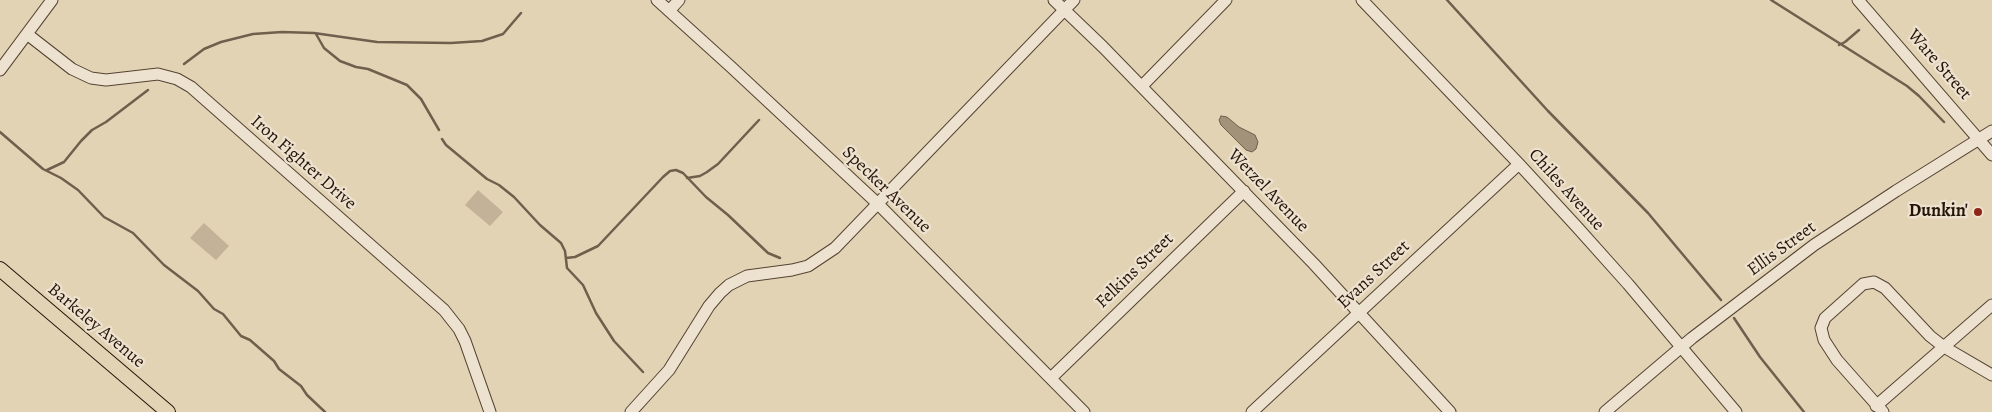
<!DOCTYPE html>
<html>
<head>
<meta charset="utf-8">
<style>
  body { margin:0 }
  canvas { display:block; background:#e3d3b5 }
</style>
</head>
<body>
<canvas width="1992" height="412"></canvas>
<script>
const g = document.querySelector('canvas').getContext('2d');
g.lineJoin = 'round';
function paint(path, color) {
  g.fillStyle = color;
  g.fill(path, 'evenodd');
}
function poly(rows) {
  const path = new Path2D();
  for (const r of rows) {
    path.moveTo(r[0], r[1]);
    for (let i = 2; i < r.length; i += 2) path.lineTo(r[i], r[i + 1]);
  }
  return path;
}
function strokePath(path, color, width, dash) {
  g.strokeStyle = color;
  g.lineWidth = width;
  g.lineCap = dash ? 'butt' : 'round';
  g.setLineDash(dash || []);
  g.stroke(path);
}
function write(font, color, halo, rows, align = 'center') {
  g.font = font + ' Alegreya,serif';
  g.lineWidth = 4.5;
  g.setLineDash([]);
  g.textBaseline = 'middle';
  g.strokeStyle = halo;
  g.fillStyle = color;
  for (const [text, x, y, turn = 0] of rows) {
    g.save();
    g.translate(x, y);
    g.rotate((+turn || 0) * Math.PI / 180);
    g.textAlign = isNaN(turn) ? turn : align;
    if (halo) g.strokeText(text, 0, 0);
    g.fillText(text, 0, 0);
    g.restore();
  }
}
paint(poly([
  [478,190,503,212,490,226,465,205],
  [204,223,229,246,216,260,190,238]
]), '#c3b297');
const water = poly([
  [1221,116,1227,117,1239,127,1255,135,1258,142,1256,149,1252,152,1246,150,1221,125,1219,120,1221,116]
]);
paint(water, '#a2927a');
strokePath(water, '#705f4c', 1);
strokePath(poly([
  [1447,0,1548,111,1648,213,1721,300],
  [1771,0,1907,86,1919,96,1944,122],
  [316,34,324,48,340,61,356,67,368,69,407,85,421,99,439,130],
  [1839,45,1845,42,1859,30],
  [184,64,204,49,221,42,253,34,282,32,314,33,377,42,451,43,482,41,503,34,521,13],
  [0,132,43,169,61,178,78,190,104,217,133,233,164,265,198,291,214,309,223,314,241,336,250,340,274,361,279,369,301,386,307,395,325,412],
  [442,139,446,145,487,179,499,185,514,197,540,225,561,243,565,251,567,268,583,285,596,313,614,341,643,372],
  [47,170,64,162,81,141,92,130,106,122,148,90],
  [687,178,700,176,707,172,718,164,759,120],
  [566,258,575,257,598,246,663,177,670,171,676,170,683,173,706,197,728,215,768,253,780,258],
  [1734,318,1760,357,1804,412]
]), '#705f4c', 2.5);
const minor = poly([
  [657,0,730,66,877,203,1084,412],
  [1054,0,1103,47,1314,264,1450,412],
  [1362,0,1519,164,1577,227,1628,284,1736,412],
  [1858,0,1992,155],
  [669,11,679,0],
  [27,34,72,69,91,78,106,80,158,74,177,79,191,87,444,310,459,329,465,341,490,412],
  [0,70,52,0],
  [1142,86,1226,0],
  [1051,378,1244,191],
  [1876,406,1992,305],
  [631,412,669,370,709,306,720,293,729,285,747,276,792,270,808,266,835,248,1074,0],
  [1252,412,1519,164],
  [1605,412,1692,338,1814,245,1896,191,1992,131],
  [1883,412,1837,360,1824,340,1821,328,1825,318,1863,284,1874,282,1885,288,1930,336,1944,347,1992,375]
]);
const major = poly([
  [0,269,168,412]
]);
strokePath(minor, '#544332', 13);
strokePath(major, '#251307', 16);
strokePath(minor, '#ede2cf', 11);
strokePath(major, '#e3d3b5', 14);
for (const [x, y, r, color] of [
  [1978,212,5,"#8f2418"]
]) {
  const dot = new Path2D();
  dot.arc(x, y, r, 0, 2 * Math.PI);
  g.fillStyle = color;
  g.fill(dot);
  strokePath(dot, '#ede2cf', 2);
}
write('18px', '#251307', '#ede2cf', [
  ["Ware Street",1939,65,49],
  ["Iron Fighter Drive",303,163,41],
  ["Specker Avenue",886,190,44],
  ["Chiles Avenue",1566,190,48],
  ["Wetzel Avenue",1268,191,46],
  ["Ellis Street",1782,249,-36],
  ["Felkins Street",1135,271,-44],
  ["Evans Street",1374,275,-43],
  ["Barkeley Avenue",96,326,40]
]);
write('bold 18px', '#251307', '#ede2cf', [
  ["Dunkin'",1968,212]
], 'right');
</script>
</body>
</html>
